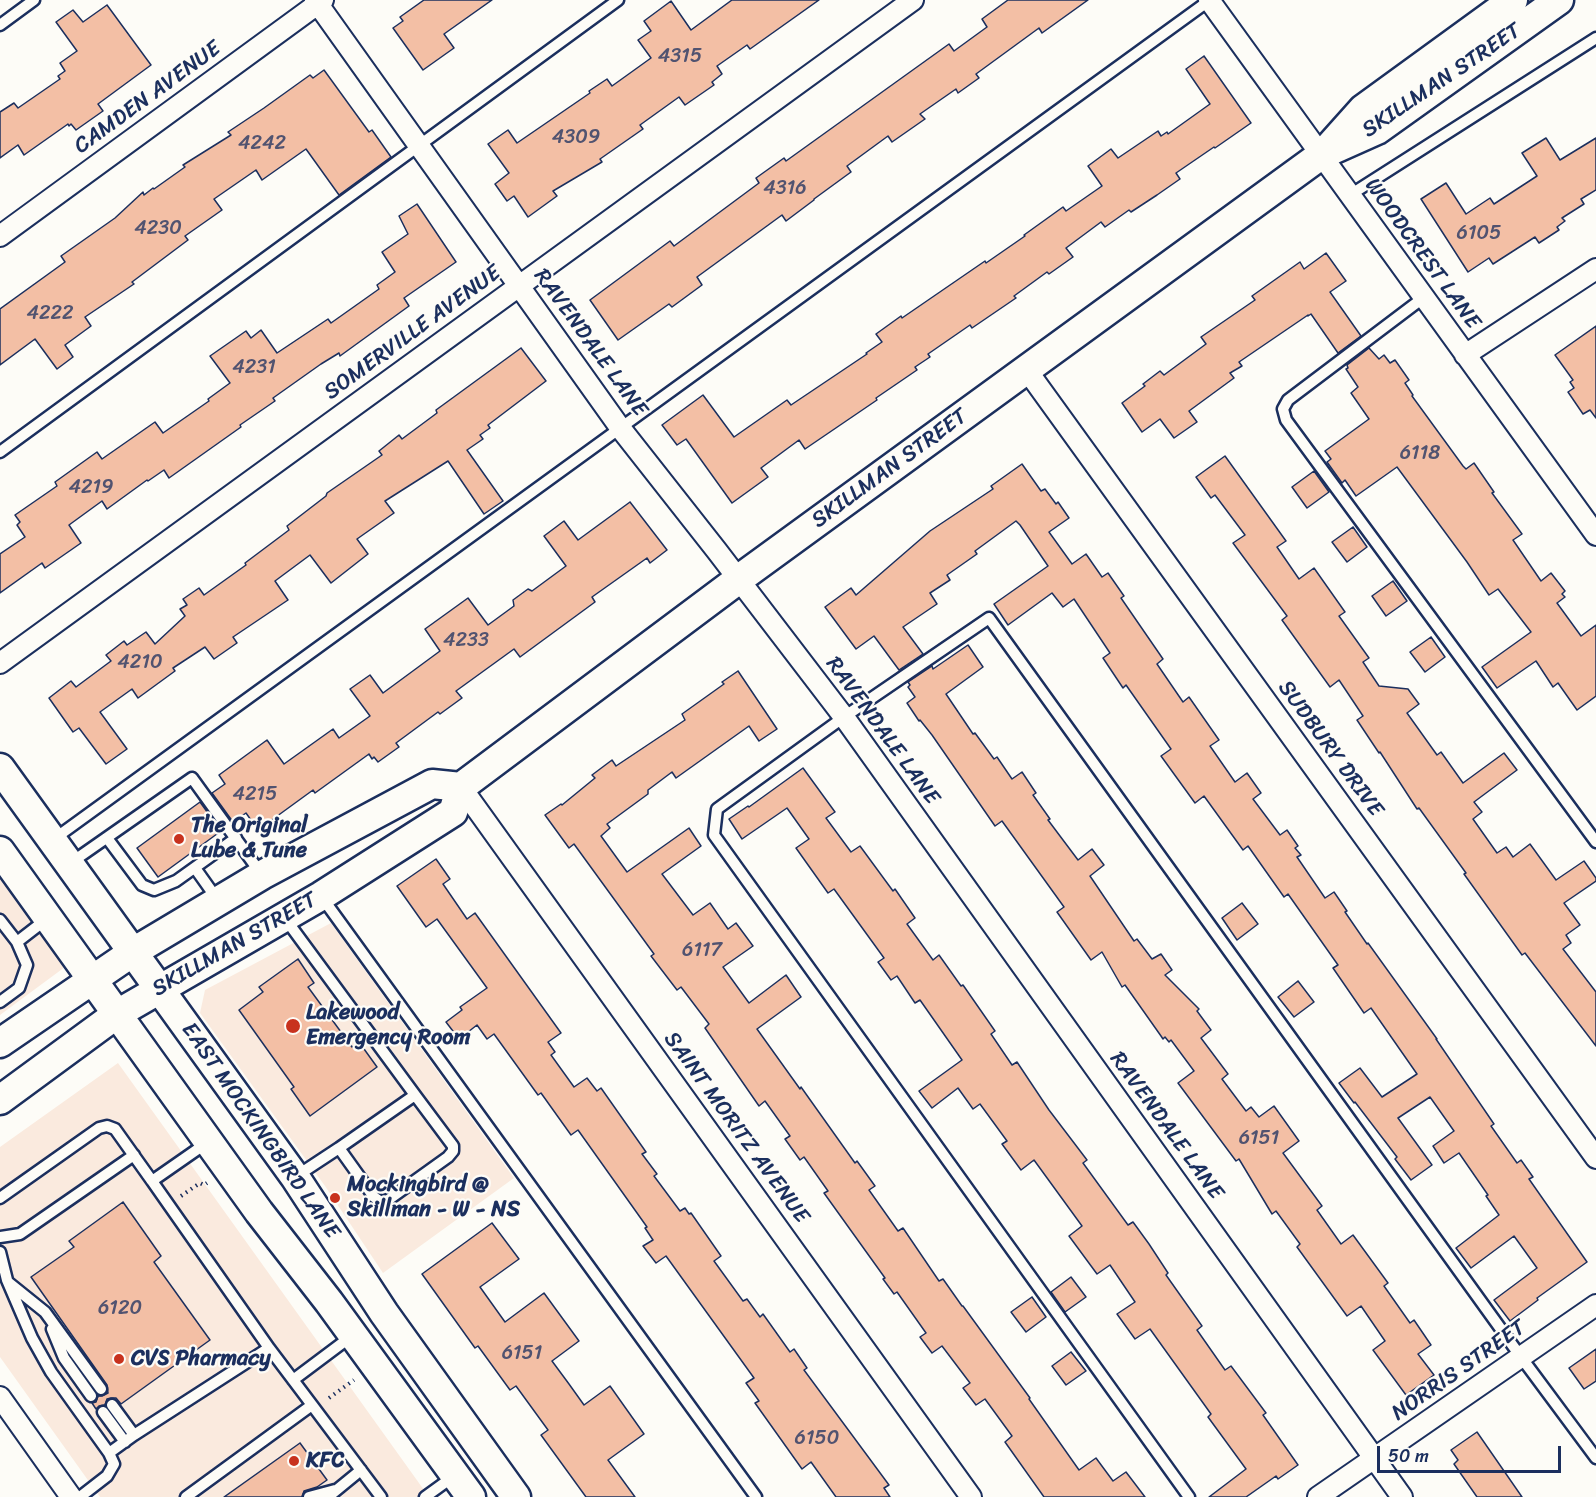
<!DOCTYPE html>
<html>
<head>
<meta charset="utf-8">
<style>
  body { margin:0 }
  #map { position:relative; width:1596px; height:1497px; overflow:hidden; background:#fdfcf7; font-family:Sriracha,sans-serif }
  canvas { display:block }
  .scale { position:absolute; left:1377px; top:1446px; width:184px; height:27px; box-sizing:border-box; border:3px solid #1b2f5e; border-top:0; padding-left:8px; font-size:18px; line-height:21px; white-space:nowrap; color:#1b2f5e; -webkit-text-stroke:4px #fdfcf7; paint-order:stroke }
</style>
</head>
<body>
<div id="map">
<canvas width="1596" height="1497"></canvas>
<div class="scale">50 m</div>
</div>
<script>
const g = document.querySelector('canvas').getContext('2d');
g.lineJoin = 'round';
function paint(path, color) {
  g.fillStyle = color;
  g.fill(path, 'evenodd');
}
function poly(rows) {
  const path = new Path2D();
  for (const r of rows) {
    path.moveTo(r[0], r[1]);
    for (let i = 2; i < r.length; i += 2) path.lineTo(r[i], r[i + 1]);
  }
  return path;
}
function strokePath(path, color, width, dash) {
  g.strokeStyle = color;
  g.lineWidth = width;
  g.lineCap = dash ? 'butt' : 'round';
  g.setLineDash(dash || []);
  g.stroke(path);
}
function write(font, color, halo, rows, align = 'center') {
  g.font = font + ' Sriracha,sans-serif';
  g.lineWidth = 4.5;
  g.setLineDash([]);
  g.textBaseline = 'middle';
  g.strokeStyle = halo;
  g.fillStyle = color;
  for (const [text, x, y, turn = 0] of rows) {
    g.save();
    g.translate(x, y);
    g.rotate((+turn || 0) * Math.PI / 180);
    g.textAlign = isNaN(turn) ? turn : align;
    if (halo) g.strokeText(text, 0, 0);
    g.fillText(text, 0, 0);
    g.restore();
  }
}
paint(poly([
  [0,871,69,964,0,1015],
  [331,923,514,1178,383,1273,325,1186,200,1013,205,990],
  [118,1063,429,1497,100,1497,0,1357,0,1147]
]), '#faeade');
const building = poly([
  [424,0,492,0,444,34,454,48,423,70,393,28,403,21,400,17,424,0],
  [732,0,819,0,750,49,747,45,717,66,722,74,712,82,714,85,685,105,679,97,640,125,643,129,600,159,602,162,553,191,557,196,528,217,514,196,507,201,495,184,509,173,488,144,508,130,517,143,590,93,589,91,607,79,612,86,651,58,638,40,651,31,644,21,671,1,691,30,732,0],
  [1008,0,1088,0,1042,33,1039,28,976,74,979,78,958,93,956,89,920,114,925,119,892,142,888,136,847,166,851,172,814,199,814,200,786,221,782,215,697,277,702,285,672,307,669,304,618,340,590,300,670,241,674,246,759,183,756,178,784,158,786,161,949,44,954,51,987,27,982,19,1008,0],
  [107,5,151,65,98,104,103,111,76,130,71,124,69,126,68,124,24,155,18,145,0,158,0,112,14,103,18,108,60,79,58,76,65,71,60,63,77,51,56,22,73,10,83,22,107,5],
  [1204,56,1251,123,1215,148,1214,147,1176,173,1180,179,1157,195,1131,212,1129,210,1105,227,1101,222,1066,248,1073,257,1049,274,1047,272,1014,296,1016,298,972,328,970,325,928,354,930,357,915,367,917,370,876,398,877,400,805,449,799,440,761,468,768,477,732,503,686,439,677,445,662,425,703,395,734,437,787,400,791,405,867,354,866,353,882,342,876,334,901,316,902,318,985,261,986,263,1025,236,1024,235,1063,207,1066,211,1102,186,1088,166,1111,149,1118,158,1158,131,1161,136,1167,132,1168,134,1210,104,1186,69,1204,56],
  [324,70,369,132,372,130,391,157,339,195,306,149,262,180,256,170,214,199,222,210,185,236,188,240,132,282,134,284,85,317,91,326,65,345,73,357,57,369,35,339,0,365,0,309,65,262,61,256,115,218,143,192,144,195,153,188,154,189,185,167,183,165,231,135,228,132,264,108,310,75,313,78,324,70],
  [1546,138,1560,160,1596,138,1596,190,1581,199,1584,204,1562,218,1565,221,1557,227,1559,230,1539,243,1535,237,1493,264,1489,258,1468,272,1421,199,1446,183,1466,214,1490,198,1494,204,1537,176,1522,153,1546,138],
  [417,204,456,262,404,298,409,306,340,356,339,353,321,364,273,398,275,401,240,425,241,427,169,478,164,470,148,481,147,480,107,509,102,501,69,525,81,543,45,568,42,563,0,593,0,554,25,537,17,525,20,522,15,515,57,486,55,482,97,452,102,459,155,422,163,433,209,401,208,399,230,383,210,356,246,331,251,338,261,330,277,353,328,319,331,323,379,289,377,285,395,272,382,252,408,234,399,216,417,204],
  [1326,253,1346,281,1330,292,1361,336,1338,353,1311,314,1308,316,1308,315,1239,362,1242,366,1230,373,1234,378,1189,411,1197,422,1174,438,1160,419,1142,432,1122,403,1145,386,1143,384,1160,371,1164,375,1206,344,1201,337,1255,300,1252,296,1300,262,1304,269,1326,253],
  [1596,326,1596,418,1590,410,1583,414,1568,392,1574,388,1570,382,1573,380,1555,355,1596,326],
  [521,348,546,381,488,425,490,428,480,435,483,439,467,450,503,501,484,514,448,461,385,501,394,513,357,539,368,554,331,583,310,555,275,581,288,600,233,637,237,643,214,659,205,647,173,668,175,671,138,698,132,689,100,712,127,749,106,764,79,728,73,732,49,698,71,681,76,687,111,661,106,655,124,641,127,645,146,632,155,644,185,616,180,609,187,605,183,599,199,588,204,595,246,565,245,563,289,530,287,526,326,496,327,493,382,455,379,451,399,435,402,439,437,413,436,410,521,348],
  [1369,348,1379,359,1384,355,1390,363,1395,360,1409,380,1405,383,1413,395,1412,396,1463,466,1466,469,1474,463,1494,492,1492,493,1522,534,1513,540,1541,581,1551,573,1565,591,1562,594,1565,597,1557,603,1581,636,1596,625,1596,696,1577,710,1558,683,1553,687,1536,661,1497,688,1482,667,1531,632,1498,589,1489,595,1467,562,1397,467,1356,496,1345,480,1342,483,1327,462,1331,459,1325,451,1369,419,1351,393,1358,387,1346,369,1348,368,1347,365,1369,348],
  [1225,456,1286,541,1277,547,1299,579,1314,568,1345,612,1339,616,1369,658,1363,662,1379,686,1408,689,1419,704,1407,713,1437,755,1441,752,1463,783,1504,753,1517,770,1474,802,1482,812,1473,819,1497,853,1506,847,1513,857,1530,844,1556,880,1584,861,1596,878,1596,881,1564,903,1580,925,1566,935,1571,943,1563,949,1596,992,1596,1046,1525,953,1522,955,1464,874,1466,873,1419,808,1417,809,1380,752,1379,753,1357,720,1363,716,1339,680,1330,687,1282,620,1287,616,1233,543,1245,535,1215,495,1211,498,1196,477,1225,456],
  [1022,464,1041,491,1045,489,1056,504,1058,502,1069,518,1049,532,1072,564,1086,554,1102,577,1108,573,1124,596,1121,598,1163,659,1157,664,1183,702,1189,697,1219,740,1210,746,1235,782,1247,773,1261,793,1253,799,1280,835,1287,830,1298,846,1295,848,1301,855,1297,857,1325,898,1334,892,1347,911,1345,912,1367,944,1368,943,1437,1039,1436,1039,1494,1124,1491,1126,1517,1163,1521,1160,1533,1177,1529,1179,1587,1262,1537,1298,1538,1300,1510,1321,1494,1300,1537,1268,1514,1236,1471,1268,1456,1248,1499,1215,1486,1196,1488,1195,1459,1153,1444,1163,1433,1146,1454,1131,1430,1097,1398,1118,1432,1165,1411,1180,1395,1159,1397,1157,1355,1102,1354,1103,1339,1083,1360,1068,1382,1097,1417,1074,1371,1008,1364,1013,1333,968,1338,965,1288,894,1284,897,1248,846,1243,850,1204,796,1195,803,1161,756,1171,749,1126,685,1123,688,1103,658,1110,653,1074,599,1063,607,1052,593,1008,625,994,604,1048,566,1020,525,1016,521,975,551,977,554,947,575,950,580,930,593,937,604,903,627,923,654,899,670,874,636,856,649,825,607,851,588,856,595,930,531,993,489,991,486,1022,464],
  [1314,471,1329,492,1307,508,1292,487,1314,471],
  [630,502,667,550,650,563,647,558,592,597,595,602,520,657,514,649,456,691,462,698,440,714,438,712,396,743,399,747,378,762,374,757,372,759,369,754,315,793,313,790,258,830,246,813,233,822,212,793,225,784,219,775,267,740,284,764,333,729,339,738,370,716,350,689,370,675,383,693,440,651,425,629,468,598,488,625,514,606,513,600,528,589,532,591,566,566,544,536,564,521,578,540,630,502],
  [1353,527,1367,547,1347,562,1332,542,1353,527],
  [1393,581,1407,601,1386,616,1372,596,1393,581],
  [1431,637,1445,657,1425,672,1410,652,1431,637],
  [968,645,983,667,946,694,973,734,975,733,994,759,997,757,1012,779,1022,772,1036,793,1033,795,1050,819,1048,820,1078,860,1092,849,1104,865,1090,876,1134,941,1137,939,1152,959,1161,954,1172,970,1165,975,1199,1009,1197,1011,1211,1030,1201,1038,1228,1074,1222,1079,1246,1111,1251,1107,1259,1117,1274,1106,1299,1141,1283,1153,1322,1206,1317,1210,1341,1244,1353,1235,1388,1283,1384,1286,1410,1323,1414,1320,1431,1345,1418,1354,1434,1375,1406,1395,1373,1350,1385,1341,1361,1306,1347,1316,1297,1247,1300,1244,1276,1211,1272,1214,1239,1159,1236,1161,1178,1083,1194,1071,1171,1040,1169,1042,1165,1037,1163,1039,1161,1036,1125,985,1122,987,1102,952,1091,960,1057,912,1064,907,1002,821,995,826,932,735,920,720,919,721,907,703,915,697,908,687,910,685,908,682,932,666,933,669,968,645],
  [738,671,777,729,759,741,749,726,676,778,672,772,648,790,648,794,607,824,610,828,601,836,627,872,689,828,701,846,662,874,693,915,710,903,728,929,736,923,753,946,723,967,749,1003,786,975,801,997,757,1029,800,1089,801,1087,855,1163,857,1161,875,1186,869,1190,898,1231,903,1228,939,1281,943,1279,962,1306,963,1306,1030,1398,1029,1399,1079,1470,1096,1458,1113,1481,1126,1472,1145,1497,1044,1497,1005,1442,1012,1436,985,1399,976,1405,963,1388,970,1383,942,1346,932,1353,920,1337,926,1333,897,1292,894,1294,883,1279,885,1278,824,1193,828,1191,804,1157,800,1160,785,1139,790,1136,765,1101,759,1106,705,1028,709,1024,681,987,677,990,651,956,654,954,574,844,569,848,545,815,561,804,562,805,595,778,592,775,612,760,616,766,685,720,682,714,724,684,722,682,738,671],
  [803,768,835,812,826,818,851,852,860,846,893,891,895,889,915,918,907,924,933,960,939,955,961,986,963,985,995,1031,991,1034,1012,1065,1017,1062,1049,1110,1087,1160,1083,1163,1128,1225,1133,1222,1149,1244,1168,1273,1166,1275,1202,1326,1197,1330,1225,1370,1231,1366,1266,1413,1263,1415,1298,1465,1278,1479,1276,1476,1246,1497,1209,1497,1246,1469,1208,1417,1211,1414,1150,1329,1135,1339,1117,1314,1135,1302,1110,1265,1097,1274,1069,1236,1082,1226,1034,1160,1021,1170,1002,1144,1007,1141,980,1104,973,1109,958,1088,932,1108,919,1091,962,1060,920,1000,915,1003,897,976,891,980,878,962,884,958,834,889,828,893,796,848,809,839,787,808,742,839,729,819,748,806,749,807,803,768],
  [200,802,221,831,158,877,137,848,200,802],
  [436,859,450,879,443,884,467,919,475,913,561,1033,548,1042,555,1052,551,1055,574,1087,587,1078,597,1091,601,1088,646,1152,642,1154,657,1174,654,1176,680,1211,685,1208,689,1214,691,1213,721,1256,714,1261,743,1301,747,1299,760,1317,763,1314,790,1352,794,1349,807,1368,804,1370,889,1485,884,1488,890,1497,836,1497,811,1462,802,1469,755,1403,759,1401,746,1383,754,1378,666,1256,656,1263,643,1246,653,1240,645,1228,647,1227,578,1130,571,1135,541,1093,538,1095,494,1034,487,1039,477,1025,459,1039,446,1022,462,1010,460,1007,487,988,437,919,426,927,397,886,436,859],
  [1242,903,1258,924,1237,940,1222,918,1242,903],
  [298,959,314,983,308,987,352,1047,359,1042,377,1067,310,1116,291,1089,294,1087,239,1010,263,992,259,987,298,959],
  [1298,981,1314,1002,1294,1017,1278,997,1298,981],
  [123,1202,161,1256,154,1262,210,1340,121,1404,116,1398,111,1398,107,1399,105,1405,99,1406,96,1409,92,1403,96,1402,98,1396,102,1396,108,1393,107,1385,31,1277,74,1247,69,1241,123,1202],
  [492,1223,519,1259,480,1287,505,1322,544,1293,579,1341,552,1361,569,1384,584,1405,610,1386,644,1434,608,1460,635,1497,586,1497,541,1435,548,1430,516,1386,510,1390,478,1346,475,1348,422,1274,492,1223],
  [1071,1277,1086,1297,1065,1312,1051,1292,1071,1277],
  [1032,1297,1046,1317,1026,1332,1011,1312,1032,1297],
  [1596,1349,1596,1381,1584,1389,1569,1368,1596,1349],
  [1071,1352,1086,1371,1066,1385,1052,1366,1071,1352],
  [1477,1432,1522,1497,1477,1497,1454,1464,1458,1460,1451,1450,1477,1432],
  [300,1443,327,1480,317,1487,304,1491,302,1497,224,1497,300,1443]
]);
paint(building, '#f3bfa5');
strokePath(building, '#1b2f5e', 1.5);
const service = poly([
  [0,25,34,0],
  [1350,195,1596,38],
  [1423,298,1288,400,1283,409,1286,420,1596,842],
  [0,452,618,0],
  [107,838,142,885,154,890,176,881,236,838],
  [54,839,1210,0],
  [69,864,192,778,262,875],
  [195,868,217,899],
  [321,896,756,1497],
  [284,917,415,1095,339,1148,295,1177],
  [0,920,17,942,27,965,19,988,0,1002],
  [17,942,48,918],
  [339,1148,374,1197,381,1202,388,1200,448,1157,453,1151,453,1146,415,1095],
  [0,1198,99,1128,107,1126,115,1129,152,1181,208,1142],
  [0,1237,20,1234,134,1155],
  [0,1252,7,1280,32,1338,51,1372,109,1453],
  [9,1283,45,1312,101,1389],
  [52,1329,64,1358,91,1396],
  [293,1380,353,1335],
  [112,1405,134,1435],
  [312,1405,381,1497],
  [103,1412,125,1442],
  [80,1497,107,1476,114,1464,109,1453,134,1435,269,1348,152,1181],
  [186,1497,312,1405,269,1348],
  [309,1497,335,1490],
  [328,1497,361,1470],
  [425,1497,454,1476],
  [1189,1497,714,835,717,809,844,717,989,618,1521,1357,1596,1458]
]);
const minor = poly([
  [315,0,621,429,717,551,844,717,1402,1497],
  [1209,0,1596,535],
  [0,236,323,0],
  [1465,355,1596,269],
  [1026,369,1596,1158],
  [0,663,913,0],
  [461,787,971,1497],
  [0,1397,71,1497],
  [1318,1497,1596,1305]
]);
const secondary = poly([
  [1329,147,1363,109,1513,0],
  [0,768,295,1177,384,1313,516,1497],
  [0,851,259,1212,329,1302,471,1497],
  [0,1043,133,952,262,875,432,784,461,787],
  [0,1100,117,1014,321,896,453,812,461,787,739,579,1321,155,1377,130,1559,0]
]);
strokePath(service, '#1b2f5e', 15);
strokePath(minor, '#1b2f5e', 24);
strokePath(secondary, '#1b2f5e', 33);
strokePath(poly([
  [181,1196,200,1183,204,1185,207,1183],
  [329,1398,354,1380]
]), '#1b2f5e', 4, [1.5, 4.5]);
strokePath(service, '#fdfcf7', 10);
strokePath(minor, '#fdfcf7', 20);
strokePath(secondary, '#fdfcf7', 28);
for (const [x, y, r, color] of [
  [179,839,6,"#c8321e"],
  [293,1026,8,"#c8321e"],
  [335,1198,6,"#c8321e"],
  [119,1359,6,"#c8321e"],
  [294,1461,6,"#c8321e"]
]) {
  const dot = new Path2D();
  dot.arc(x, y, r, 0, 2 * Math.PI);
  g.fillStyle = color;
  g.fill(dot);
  strokePath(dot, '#fdfcf7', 2);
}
write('20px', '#515370', null, [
  ["4315",680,57],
  ["4309",576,138],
  ["4242",262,144],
  ["4316",785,189],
  ["4230",158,229],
  ["6105",1479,234],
  ["4222",50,314],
  ["4231",254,368],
  ["6118",1420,454],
  ["4219",91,488],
  ["4233",466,641],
  ["4210",140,663],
  ["4215",255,795],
  ["6117",702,951],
  ["6151",1259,1139],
  ["6120",120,1309],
  ["6151",522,1354],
  ["6150",817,1439]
]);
write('22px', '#1b2f5e', '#fdfcf7', [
  ["SKILLMAN STREET",1442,81,-34],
  ["CAMDEN AVENUE",148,98,-36],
  ["WOODCREST LANE",1422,254,54],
  ["SOMERVILLE AVENUE",413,333,-36],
  ["RAVENDALE LANE",590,343,54],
  ["SKILLMAN STREET",890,469,-36],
  ["RAVENDALE LANE",882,731,54],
  ["SUDBURY DRIVE",1330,749,54],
  ["SKILLMAN STREET",235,945,-30],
  ["RAVENDALE LANE",1166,1126,54],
  ["SAINT MORITZ AVENUE",736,1128,54],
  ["EAST MOCKINGBIRD LANE",260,1131,55],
  ["NORRIS STREET",1459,1371,-35]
]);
write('bold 22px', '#1b2f5e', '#fdfcf7', [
  ["The Original",191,826],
  ["Lube & Tune",191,851],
  ["Lakewood",306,1013],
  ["Emergency Room",306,1038],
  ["Mockingbird @",347,1185],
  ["Skillman - W - NS",347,1210],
  ["CVS Pharmacy",131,1359],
  ["KFC",306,1461]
], 'left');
</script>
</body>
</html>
